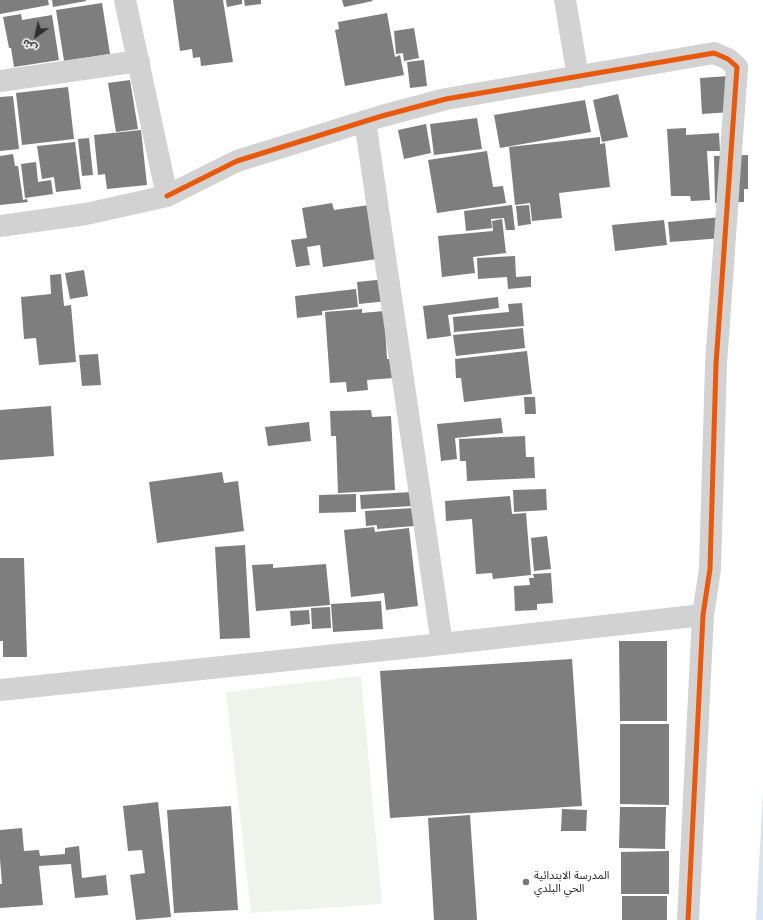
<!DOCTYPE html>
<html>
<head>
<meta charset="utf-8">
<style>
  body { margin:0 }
  #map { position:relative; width:763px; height:920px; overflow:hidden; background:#fff; font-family:Helvetica,"Noto Sans Arabic",sans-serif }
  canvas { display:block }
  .north { position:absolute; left:16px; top:16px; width:40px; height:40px; -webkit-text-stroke:3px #fff; paint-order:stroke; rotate:213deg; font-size:11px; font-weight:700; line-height:16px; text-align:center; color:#2d2d2d }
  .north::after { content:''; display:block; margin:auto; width:14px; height:18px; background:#2d2d2d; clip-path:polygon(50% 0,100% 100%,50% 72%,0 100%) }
</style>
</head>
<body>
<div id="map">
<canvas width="763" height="920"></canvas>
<div class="north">ش</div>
</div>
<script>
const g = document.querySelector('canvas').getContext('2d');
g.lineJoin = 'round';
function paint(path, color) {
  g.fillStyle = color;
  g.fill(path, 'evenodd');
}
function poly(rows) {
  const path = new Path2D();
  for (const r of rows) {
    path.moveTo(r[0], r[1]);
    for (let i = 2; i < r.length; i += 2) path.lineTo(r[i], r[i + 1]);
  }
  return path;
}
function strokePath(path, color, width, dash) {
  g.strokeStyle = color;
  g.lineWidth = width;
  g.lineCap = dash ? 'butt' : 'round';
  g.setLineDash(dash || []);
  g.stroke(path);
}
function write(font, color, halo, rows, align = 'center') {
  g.font = font + ' Helvetica,"Noto Sans Arabic",sans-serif';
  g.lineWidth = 4;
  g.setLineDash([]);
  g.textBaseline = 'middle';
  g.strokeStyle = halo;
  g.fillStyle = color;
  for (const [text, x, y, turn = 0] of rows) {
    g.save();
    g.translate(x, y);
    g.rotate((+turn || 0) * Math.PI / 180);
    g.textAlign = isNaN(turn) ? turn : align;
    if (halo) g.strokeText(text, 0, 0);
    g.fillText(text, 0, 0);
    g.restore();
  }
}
paint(poly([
  [361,676,382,904,251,913,226,692]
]), '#eef4eb');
paint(poly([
  [763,791,763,920,756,920]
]), '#d6e4f1');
paint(poly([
  [0,0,48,0,49,5,0,14],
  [52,0,86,0,86,1,53,7],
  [173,0,223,0,233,62,201,66,200,57,193,58,192,49,180,51],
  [226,0,242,0,242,4,227,7],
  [244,0,261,0,261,4,245,6],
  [342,0,372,0,373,1,344,7],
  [102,3,110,54,64,61,56,10],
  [387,13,395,57,400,55,404,75,345,86,335,30,339,29,338,22],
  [21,14,22,20,52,15,59,60,14,67,11,48,9,48,3,17],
  [414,28,419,58,404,61,403,53,396,54,394,31],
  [424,60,427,86,410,88,407,62],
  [729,76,731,112,702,114,700,78],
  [130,80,138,129,116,132,108,83],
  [68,87,74,139,22,145,16,93],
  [618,94,628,137,602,142,593,100],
  [13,96,19,149,0,151,0,97],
  [585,100,591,132,500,148,494,115],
  [477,118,482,149,434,155,430,124],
  [426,124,431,153,404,159,398,130],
  [686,128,686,135,719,133,720,151,707,151,710,200,691,201,690,196,671,196,667,129],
  [141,130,147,185,107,189,105,174,98,175,94,135],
  [600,137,600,144,605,143,610,187,559,193,562,218,532,221,530,203,515,205,509,147],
  [89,138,93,175,82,176,78,139],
  [75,142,81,189,56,192,54,177,42,179,37,146],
  [487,151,493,187,503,186,506,203,437,213,428,160],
  [13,154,15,166,18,166,23,200,27,199,28,202,0,205,0,156],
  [748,155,748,189,744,189,744,202,715,203,714,156],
  [36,162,38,182,51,180,53,194,25,198,21,164],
  [332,203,334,210,369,205,377,259,323,267,320,245,307,247,310,265,296,267,291,240,307,238,302,208],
  [512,205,515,230,506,230,504,218,491,219,492,228,466,231,464,211],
  [529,205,531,224,518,226,516,206],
  [722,217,723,238,670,242,668,222],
  [502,219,506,253,473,257,475,273,442,277,438,236,493,231,492,221],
  [664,220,667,245,615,251,612,225],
  [515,256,516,277,531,276,531,287,508,289,507,277,478,279,477,258],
  [84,270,88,296,70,299,65,273],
  [61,274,64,306,71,305,76,362,39,365,36,338,24,339,21,297,51,294,50,275],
  [395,278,397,300,359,304,357,282],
  [356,289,358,307,322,311,322,315,297,318,295,296],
  [498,297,499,308,448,315,451,336,427,339,423,306],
  [522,303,524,326,454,332,453,317,509,312,508,304],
  [362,309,362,313,384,311,387,359,391,359,393,378,367,380,368,390,347,392,346,382,330,383,325,312],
  [523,328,525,348,456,356,453,335],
  [527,351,532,394,464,402,461,378,456,378,455,359],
  [98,354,101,385,82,386,79,355],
  [524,397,535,397,536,414,525,414],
  [51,406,54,456,0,460,0,410],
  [371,410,372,417,391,416,395,490,338,493,336,436,331,436,330,411],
  [501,418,503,433,455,438,457,459,441,461,437,424],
  [309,422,311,441,268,446,265,427],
  [525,436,526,457,534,457,535,478,467,481,466,461,460,461,459,439],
  [222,472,224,483,238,481,244,531,157,543,149,482],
  [546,489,547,510,514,512,513,490],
  [412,492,413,506,361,509,360,495],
  [356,494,356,512,319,513,319,495],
  [510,496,512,514,526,513,531,575,493,579,492,573,476,574,472,519,446,521,445,501],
  [413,508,414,526,377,529,377,525,366,526,365,511],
  [374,527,375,532,409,528,418,606,386,610,384,593,351,597,344,530],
  [547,536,551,569,534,571,531,538],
  [245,545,250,638,220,639,215,547],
  [0,558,24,558,27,657,3,657,3,641,0,641],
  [273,564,273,568,326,564,330,605,256,611,252,565],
  [551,573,553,603,537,604,537,610,515,611,514,586,530,585,529,578,534,578,533,574],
  [381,601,383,629,333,632,331,604],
  [330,607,331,628,312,629,311,608],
  [309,610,310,624,291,626,290,611],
  [619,641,667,641,667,721,620,721],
  [572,659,582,806,390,818,380,671],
  [620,724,669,724,669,805,620,804],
  [158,802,171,917,136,920,130,875,145,873,142,850,128,851,123,806],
  [231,806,238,910,174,913,167,810],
  [620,807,666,807,665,849,619,848],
  [562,809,587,810,586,831,561,831],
  [470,815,477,920,434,920,428,818],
  [22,828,24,851,39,850,40,856,65,854,65,848,79,846,82,878,106,875,108,895,75,898,71,864,39,866,43,905,0,908,0,884,2,884,0,859,0,830],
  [669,851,669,894,621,894,621,852],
  [622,896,667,896,667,920,622,920]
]), '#7e7e7e');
strokePath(poly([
  [565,0,578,77],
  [0,81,139,61],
  [365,121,442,644],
  [167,196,237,161,382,116,446,99,714,53,728,59,737,67,716,364,710,569,703,615,688,920],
  [0,226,86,214,167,196,125,0],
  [0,690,442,644,703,615]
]), '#d2d2d2', 22);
strokePath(poly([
  [167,196,237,161,382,116,446,99,714,53,728,59,737,67,716,364,710,569,703,615,688,920]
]), '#e8590c', 5);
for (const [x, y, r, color] of [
  [526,882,4,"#767676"]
]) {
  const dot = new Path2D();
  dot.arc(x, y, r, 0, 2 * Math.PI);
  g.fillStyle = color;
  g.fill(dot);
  strokePath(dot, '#fff', 1.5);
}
write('11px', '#2d2d2d', '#fff', [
  ["المدرسة الابتدائية",534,876],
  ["الحي البلدي",534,889]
], 'left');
</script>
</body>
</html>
